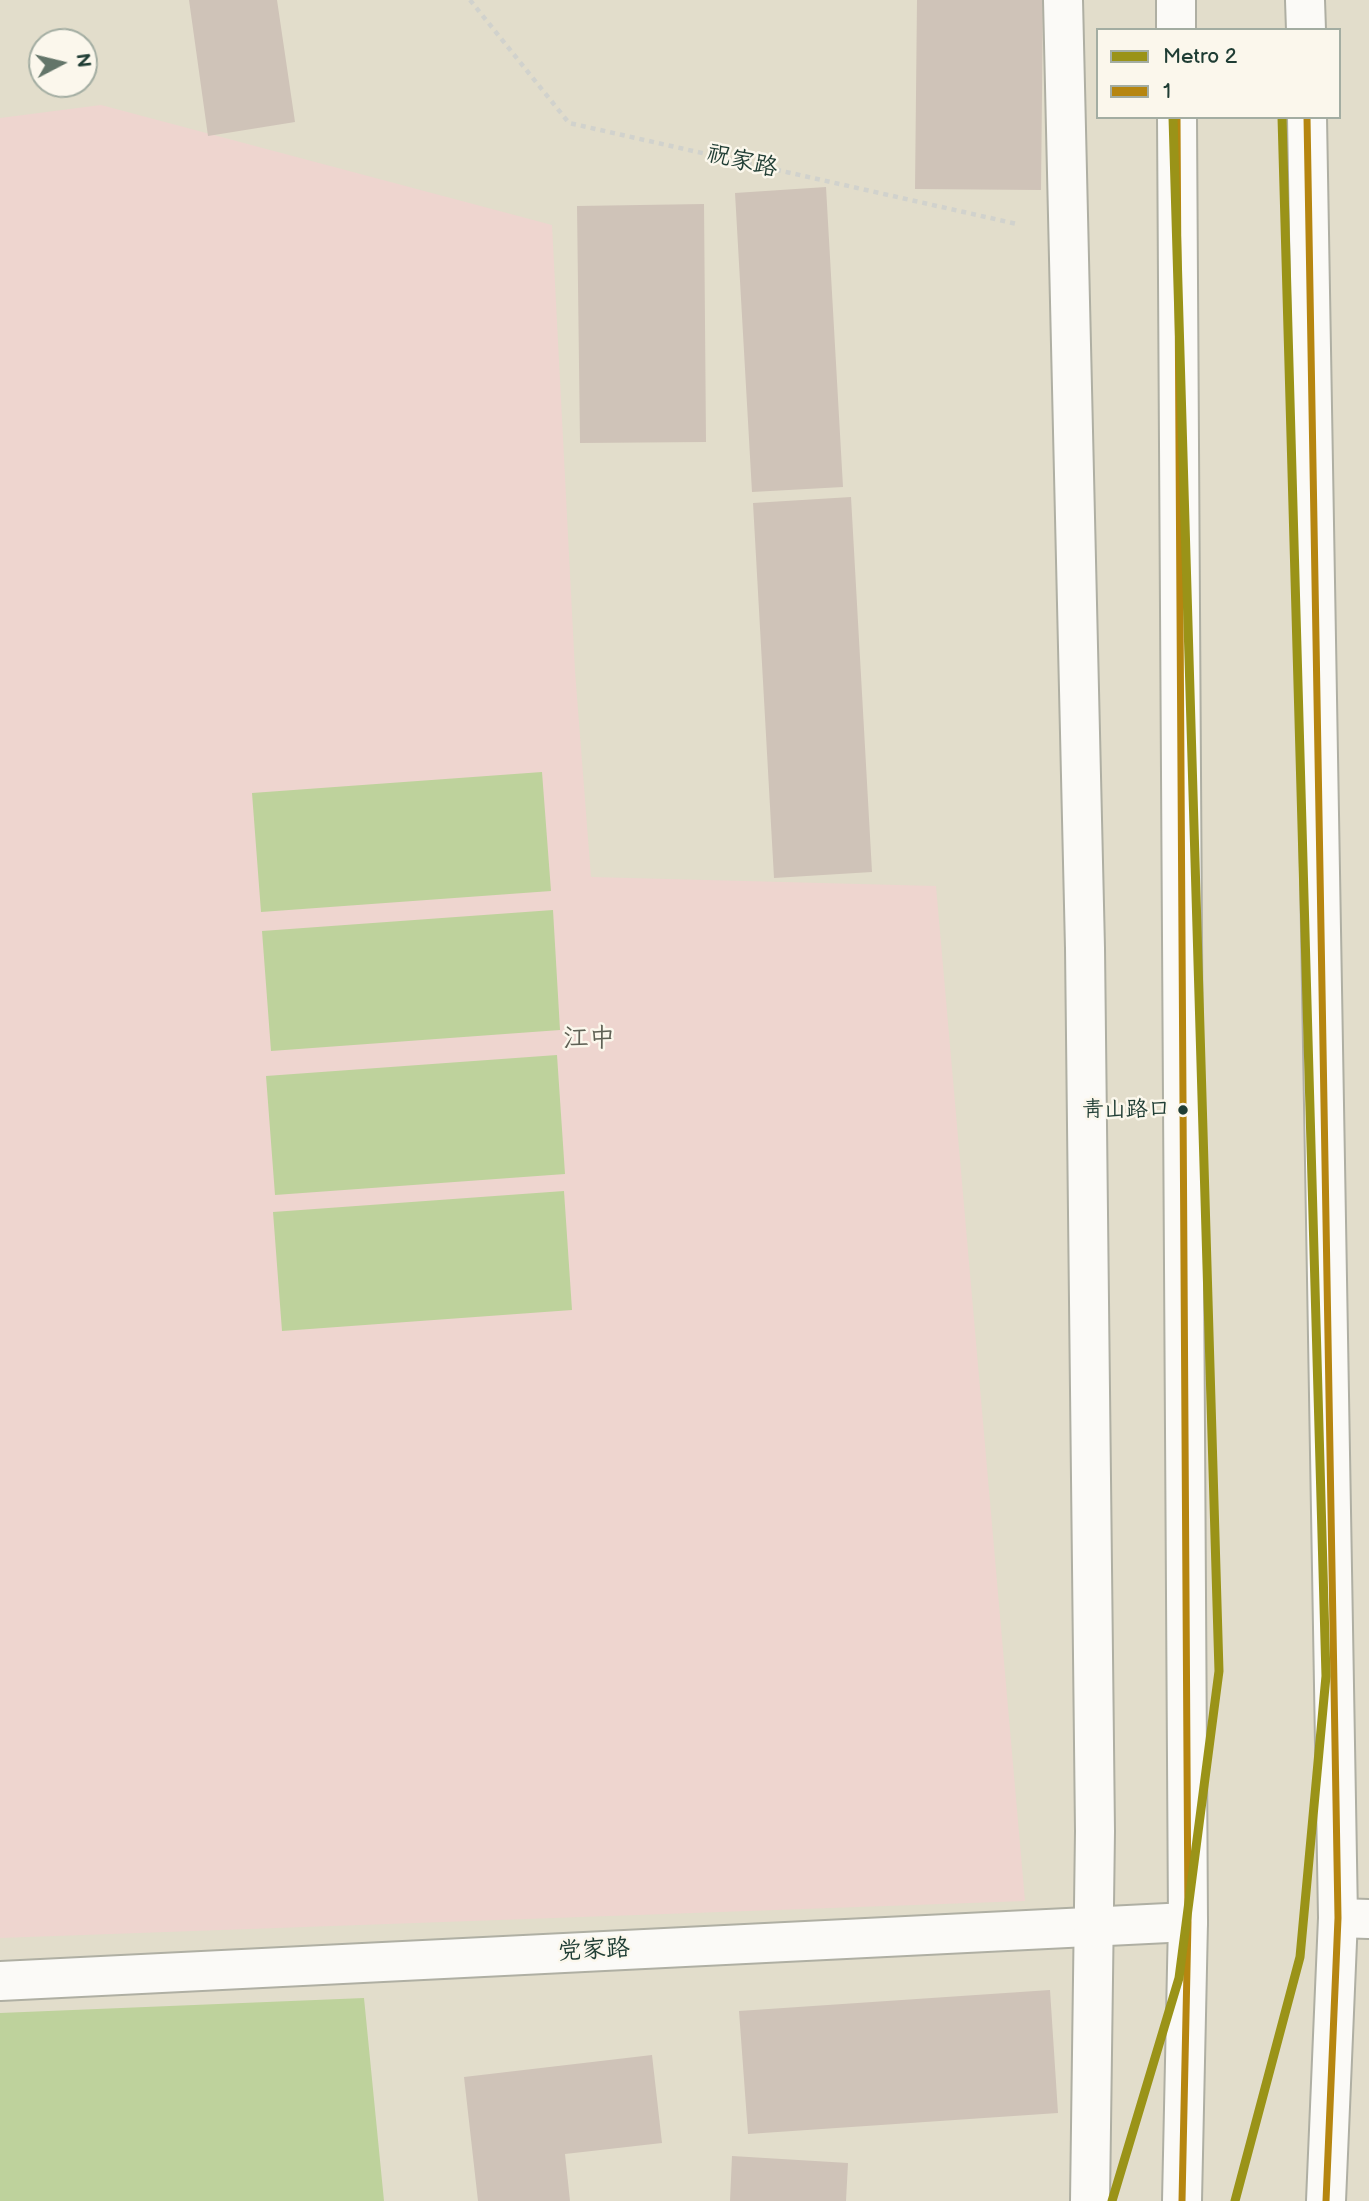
<!DOCTYPE html>
<html>
<head>
<meta charset="utf-8">
<style>
  body { margin:0 }
  #map { position:relative; width:1369px; height:2201px; overflow:hidden; background:#e2ddcb; font-family:"Balsamiq Sans",sans-serif }
  canvas { display:block }
  .legend { position:absolute; left:1096px; top:28px; width:245px; height:91px; box-sizing:border-box; background:#fbf7ec; border:2px solid #a3ada2; margin:0; padding:9px 12px; list-style:none; font-size:21px; color:#1f3d34 }
  .legend li { display:flex; align-items:center; gap:14px; height:35px }
  .legend b { width:35px; border:2px solid #a3ada2 }
  .north { position:absolute; left:28px; top:28px; width:70px; height:70px; box-sizing:border-box; background:#fbf7ec; border:2px solid #a3ada2; border-radius:50%; rotate:83deg; font-size:19px; font-weight:700; line-height:28px; text-align:center; color:#1f3d34 }
  .north::after { content:''; display:block; margin:auto; width:24px; height:32px; background:#637569; clip-path:polygon(50% 0,100% 100%,50% 72%,0 100%) }
</style>
</head>
<body>
<div id="map">
<canvas width="1369" height="2201"></canvas>
<ul class="legend">
<li><b style="height:9px;background:#9a9318"></b>Metro 2</li>
<li><b style="height:9px;background:#b68610"></b>1</li>
</ul>
<div class="north">N</div>
</div>
<script>
const g = document.querySelector('canvas').getContext('2d');
g.lineJoin = 'round';
function paint(path, color) {
  g.fillStyle = color;
  g.fill(path, 'evenodd');
}
function poly(rows) {
  const path = new Path2D();
  for (const r of rows) {
    path.moveTo(r[0], r[1]);
    for (let i = 2; i < r.length; i += 2) path.lineTo(r[i], r[i + 1]);
  }
  return path;
}
function strokePath(path, color, width, dash) {
  g.strokeStyle = color;
  g.lineWidth = width;
  g.lineCap = dash ? 'butt' : 'round';
  g.setLineDash(dash || []);
  g.stroke(path);
}
function write(font, color, halo, rows, align = 'center') {
  g.font = font + ' "Balsamiq Sans","LXGW WenKai TC",sans-serif';
  g.lineWidth = 5;
  g.setLineDash([]);
  g.textBaseline = 'middle';
  g.strokeStyle = halo;
  g.fillStyle = color;
  for (const [text, x, y, turn = 0] of rows) {
    g.save();
    g.translate(x, y);
    g.rotate((+turn || 0) * Math.PI / 180);
    g.textAlign = isNaN(turn) ? turn : align;
    if (halo) g.strokeText(text, 0, 0);
    g.fillText(text, 0, 0);
    g.restore();
  }
}
paint(poly([
  [101,105,552,225,575,671,591,877,936,886,1025,1901,0,1938,0,118]
]), '#eed5cf');
paint(poly([
  [542,772,551,891,261,912,252,793],
  [553,910,560,1030,271,1051,262,931],
  [557,1055,565,1174,275,1195,266,1076],
  [564,1191,572,1310,282,1331,273,1212],
  [364,1998,384,2201,0,2201,0,2013]
]), '#bed29c');
paint(poly([
  [189,0,277,0,295,122,208,136],
  [917,0,1043,0,1041,190,915,189],
  [826,187,843,487,752,492,735,193],
  [704,204,706,442,580,443,577,206],
  [851,497,872,872,774,878,753,503],
  [1050,1990,1058,2113,748,2134,739,2011],
  [652,2055,662,2143,565,2154,570,2201,478,2201,464,2077],
  [732,2156,848,2163,846,2201,730,2201]
]), '#cfc3b8');
const minor = poly([
  [1338,1918,1369,1919],
  [0,1981,1188,1922]
]);
const major = poly([
  [1063,0,1085,948,1095,1831,1090,2201]
]);
const highway = poly([
  [1176,0,1176,30],
  [1305,0,1306,30],
  [1177,117,1188,1922,1182,2201],
  [1307,117,1338,1918,1326,2201]
]);
strokePath(minor, '#afafa3', 42);
strokePath(major, '#afafa3', 42);
strokePath(highway, '#afafa3', 42);
strokePath(poly([
  [470,0,569,123,1017,224]
]), '#d1d2cd', 4.5, [5, 5]);
strokePath(minor, '#fbfaf7', 38);
strokePath(major, '#fbfaf7', 38);
strokePath(highway, '#fbfaf7', 38);
strokePath(poly([
  [1177,117,1188,1922,1182,2201],
  [1307,117,1338,1918,1326,2201]
]), '#b68610', 7);
strokePath(poly([
  [1112,2201,1179,1978,1219,1671,1173,117],
  [1235,2201,1300,1957,1326,1676,1282,117]
]), '#9a9318', 9);
for (const [x, y, r, color] of [
  [1183,1110,6,"#1f3d34"]
]) {
  const dot = new Path2D();
  dot.arc(x, y, r, 0, 2 * Math.PI);
  g.fillStyle = color;
  g.fill(dot);
  strokePath(dot, '#fbf7ec', 2.5);
}
write('22px', '#1f3d34', '#fbf7ec', [
  ["青山路口",1170,1110]
], 'right');
write('24px', '#1f3d34', '#fbf7ec', [
  ["祝家路",742,162,13],
  ["党家路",594,1951,-3]
]);
write('26px', '#5f6155', '#fbf7ec', [
  ["江中",589,1039]
]);
</script>
</body>
</html>
